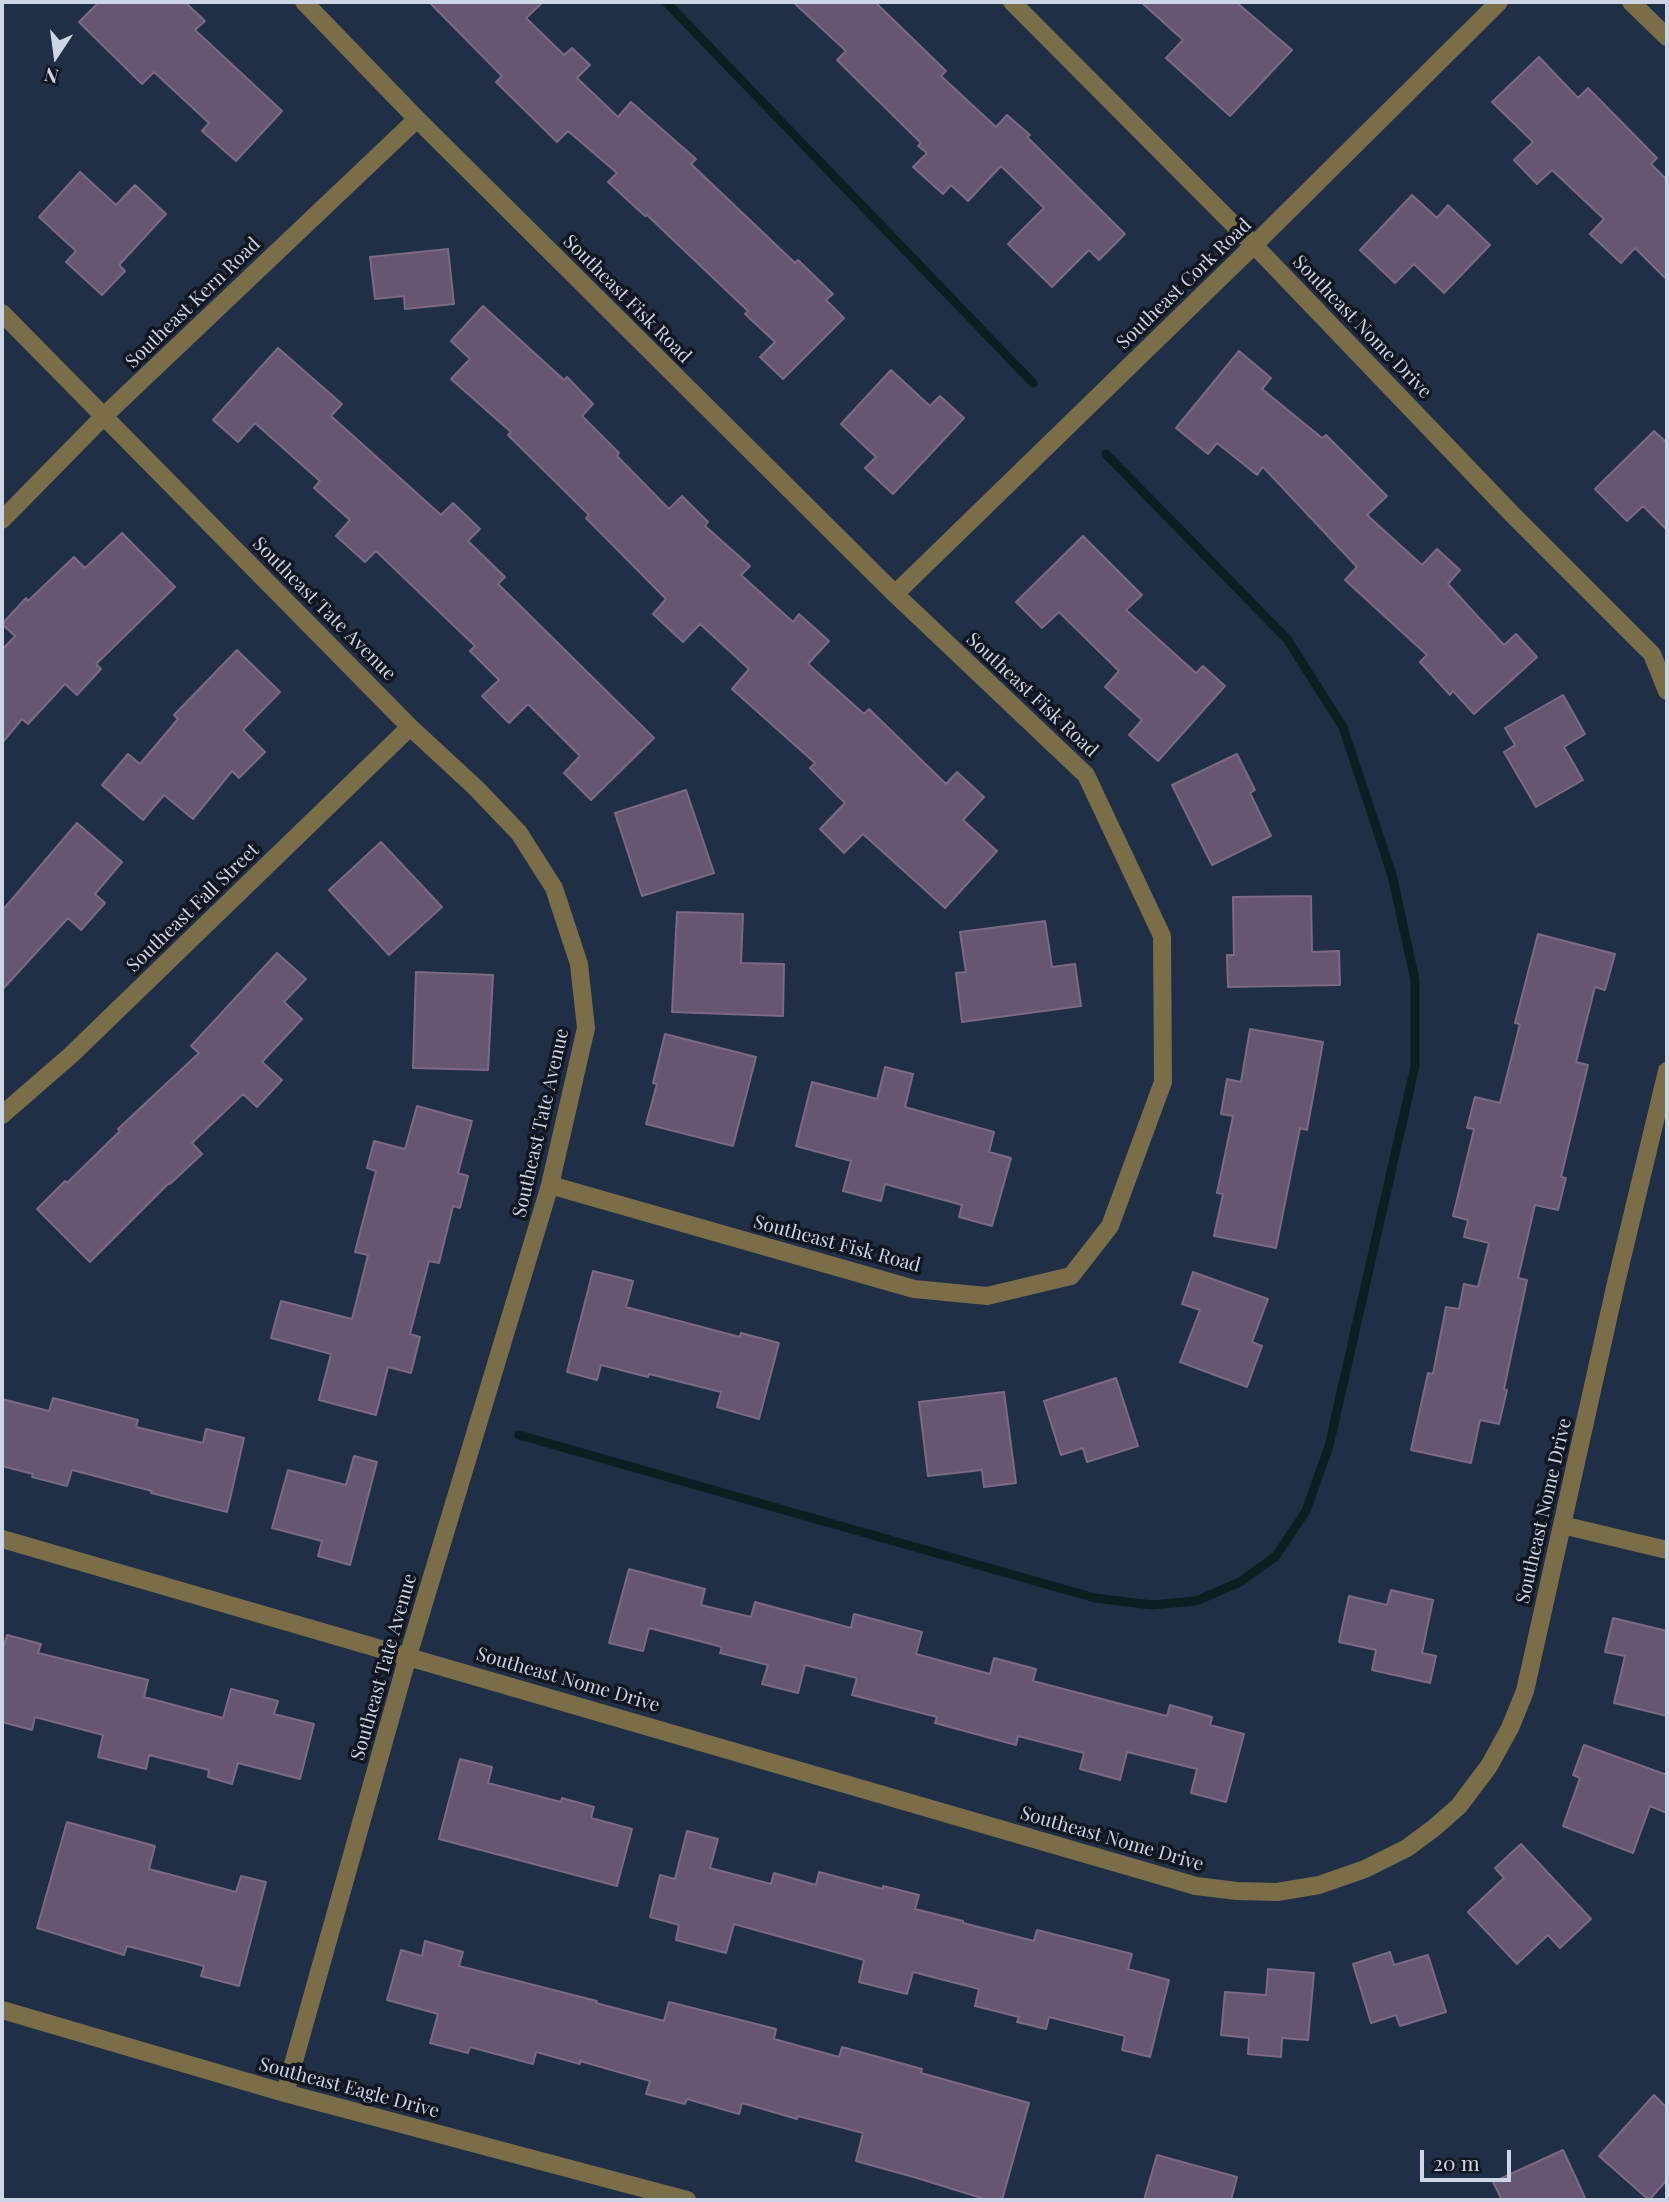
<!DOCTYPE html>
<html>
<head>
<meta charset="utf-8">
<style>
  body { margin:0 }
  #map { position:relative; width:1669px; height:2202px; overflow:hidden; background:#202f45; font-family:"Playfair Display",serif }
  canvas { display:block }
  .frame { position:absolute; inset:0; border:4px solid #ccd6e4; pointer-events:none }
  .north { position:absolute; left:21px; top:21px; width:70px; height:70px; -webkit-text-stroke:5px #111721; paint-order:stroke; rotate:193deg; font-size:19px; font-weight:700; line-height:28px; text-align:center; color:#ccd6e4 }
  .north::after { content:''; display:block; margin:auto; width:24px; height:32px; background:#ccd6e4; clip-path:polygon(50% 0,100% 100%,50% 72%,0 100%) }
  .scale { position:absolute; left:1420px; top:2150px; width:91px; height:32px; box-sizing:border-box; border:4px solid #ccd6e4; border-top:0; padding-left:9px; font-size:21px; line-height:24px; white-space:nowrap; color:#ccd6e4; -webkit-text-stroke:5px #111721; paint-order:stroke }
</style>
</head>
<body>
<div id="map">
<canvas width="1669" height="2202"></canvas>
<div class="frame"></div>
<div class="north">N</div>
<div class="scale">20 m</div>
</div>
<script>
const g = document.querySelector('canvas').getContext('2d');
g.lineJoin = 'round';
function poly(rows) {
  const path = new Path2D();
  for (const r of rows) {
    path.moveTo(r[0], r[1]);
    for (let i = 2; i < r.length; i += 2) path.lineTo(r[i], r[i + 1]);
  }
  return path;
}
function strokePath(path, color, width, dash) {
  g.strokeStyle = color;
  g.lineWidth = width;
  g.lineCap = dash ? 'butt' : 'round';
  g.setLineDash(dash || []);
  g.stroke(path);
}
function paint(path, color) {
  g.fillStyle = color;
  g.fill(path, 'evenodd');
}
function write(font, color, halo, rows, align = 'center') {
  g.font = font + ' "Playfair Display",serif';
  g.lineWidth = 7;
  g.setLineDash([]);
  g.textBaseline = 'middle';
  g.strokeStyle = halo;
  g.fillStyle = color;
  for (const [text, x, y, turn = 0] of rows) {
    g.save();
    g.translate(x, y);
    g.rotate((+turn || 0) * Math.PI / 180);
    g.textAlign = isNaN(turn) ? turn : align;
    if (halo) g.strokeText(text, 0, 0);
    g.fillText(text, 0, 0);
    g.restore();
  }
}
strokePath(poly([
  [666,2,1033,383],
  [519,1435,1095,1598,1152,1605,1196,1601,1240,1582,1276,1556,1306,1511,1329,1446,1415,1066,1415,980,1392,875,1343,727,1287,639,1106,454]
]), '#0c1e1f', 9);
const building = poly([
  [99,2,185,2,205,21,195,30,282,111,236,161,202,131,209,123,154,72,142,84,79,22,99,2],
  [429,2,543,2,526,18,564,55,572,48,590,65,577,78,618,117,631,102,696,159,691,164,795,263,798,260,833,294,826,300,844,318,783,379,760,357,775,342,745,314,748,311,647,215,645,216,608,182,617,173,568,131,557,142,496,82,502,76,429,2],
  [793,2,875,2,946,71,941,76,996,127,1007,115,1030,135,1027,137,1125,234,1099,260,1089,250,1052,287,1008,244,1044,208,1001,166,968,201,951,185,943,194,913,167,927,153,918,146,921,143,837,60,846,51,793,2],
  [1141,2,1236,2,1292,50,1230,116,1166,58,1183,40,1141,2],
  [1539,57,1578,98,1588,88,1657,158,1651,164,1667,180,1667,280,1635,248,1621,263,1590,234,1604,219,1552,170,1537,184,1514,160,1533,142,1492,102,1539,57],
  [80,172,116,205,135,185,166,214,119,265,125,271,102,295,66,262,76,251,39,217,80,172],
  [1412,195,1437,218,1448,205,1490,245,1444,293,1414,264,1395,283,1360,250,1412,195],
  [448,249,454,304,405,309,404,296,375,299,370,257,448,249],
  [483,306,564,380,567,377,593,404,582,416,619,453,617,456,669,509,682,496,708,522,705,526,750,566,741,575,793,622,799,614,829,641,808,664,864,714,869,709,946,784,957,772,984,797,963,820,997,851,945,908,863,834,844,853,820,829,845,803,810,768,815,763,732,689,749,669,700,624,683,642,653,614,666,599,586,518,589,515,508,435,511,432,451,379,470,359,451,341,483,306],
  [278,348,342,404,331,416,441,515,453,503,480,529,468,541,505,577,498,584,654,738,591,800,564,773,580,756,528,704,509,723,482,696,499,680,470,651,475,646,376,551,365,562,336,536,350,520,314,488,320,481,255,423,238,442,213,420,278,348],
  [1239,351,1271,378,1262,389,1322,438,1326,435,1387,496,1367,515,1422,565,1437,549,1460,570,1448,584,1504,645,1516,634,1537,657,1474,714,1453,691,1450,695,1420,662,1427,655,1345,580,1357,567,1263,467,1257,475,1217,443,1208,454,1176,428,1239,351],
  [891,370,930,406,940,396,964,418,893,494,865,468,876,457,841,424,891,370],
  [1654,431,1667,443,1667,530,1643,506,1627,521,1595,489,1654,431],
  [122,533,175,587,96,664,101,669,77,695,65,684,28,724,22,719,2,743,2,650,15,636,2,624,26,598,28,601,74,557,85,568,122,533],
  [1083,536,1142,595,1126,610,1196,673,1203,666,1225,686,1158,761,1129,735,1142,720,1105,687,1119,671,1059,612,1042,628,1016,602,1083,536],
  [237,650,280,692,243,730,265,752,239,778,232,771,193,819,164,795,143,820,102,785,128,754,140,764,178,719,174,715,237,650],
  [1563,695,1585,734,1564,747,1583,780,1536,807,1504,752,1515,745,1505,728,1563,695],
  [1237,754,1255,790,1250,793,1271,836,1212,865,1172,785,1237,754],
  [686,790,714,873,642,896,615,813,686,790],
  [77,823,122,862,95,894,105,903,81,930,68,918,2,990,2,911,77,823],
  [381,842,442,907,389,955,329,890,381,842],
  [1311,896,1312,952,1339,951,1340,985,1228,987,1227,955,1234,955,1233,897,1311,896],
  [677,912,743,914,741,963,784,964,783,1016,672,1012,677,912],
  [1045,921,1052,967,1075,964,1081,1006,962,1022,956,973,966,972,960,932,1045,921],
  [1538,934,1615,954,1605,990,1595,987,1576,1062,1588,1065,1561,1177,1566,1178,1558,1210,1535,1205,1518,1278,1527,1280,1504,1389,1507,1390,1499,1424,1480,1420,1471,1463,1411,1450,1428,1373,1433,1374,1446,1307,1459,1309,1464,1284,1478,1287,1489,1243,1464,1237,1468,1220,1453,1216,1474,1129,1467,1128,1475,1097,1500,1103,1520,1024,1515,1023,1538,934],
  [277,953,306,979,284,1002,302,1019,262,1062,282,1080,257,1107,243,1094,192,1143,202,1154,170,1184,169,1183,90,1262,37,1209,65,1181,67,1183,120,1131,118,1129,199,1053,191,1046,277,953],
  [416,972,493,975,488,1070,413,1068,416,972],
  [1250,1029,1323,1042,1307,1130,1300,1128,1276,1248,1214,1236,1223,1194,1217,1193,1233,1116,1221,1114,1227,1079,1241,1082,1250,1029],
  [665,1034,756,1057,733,1146,646,1124,657,1084,653,1083,665,1034],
  [885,1067,913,1074,905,1107,994,1132,989,1152,1011,1158,992,1226,959,1217,962,1205,885,1184,881,1201,843,1191,851,1161,796,1146,812,1082,877,1099,885,1067],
  [417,1106,472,1121,458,1173,468,1176,460,1208,453,1206,439,1263,429,1261,410,1334,420,1337,411,1373,388,1367,376,1415,319,1400,331,1354,271,1338,281,1301,352,1319,368,1255,355,1252,376,1171,367,1168,374,1141,405,1149,417,1106],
  [593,1271,633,1281,626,1307,740,1337,741,1333,779,1343,759,1419,717,1407,721,1392,649,1374,648,1377,601,1365,597,1380,567,1372,593,1271],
  [1193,1272,1268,1299,1252,1342,1262,1346,1247,1387,1180,1362,1200,1310,1182,1304,1193,1272],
  [1116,1378,1138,1446,1087,1462,1083,1448,1061,1455,1044,1401,1116,1378],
  [1004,1392,1016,1483,984,1487,982,1470,928,1476,919,1402,1004,1392],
  [53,1398,138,1420,136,1427,203,1443,206,1429,244,1438,227,1512,151,1493,152,1491,72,1470,67,1486,32,1477,33,1474,2,1466,2,1399,49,1411,53,1398],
  [354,1456,377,1462,350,1565,318,1556,322,1541,272,1528,288,1470,346,1485,354,1456],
  [629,1569,705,1589,701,1605,751,1617,755,1602,851,1628,854,1614,922,1632,916,1654,990,1674,994,1658,1036,1669,1033,1681,1167,1716,1170,1705,1212,1717,1210,1725,1244,1734,1226,1802,1191,1793,1197,1769,1127,1752,1120,1780,1080,1769,1084,1753,1018,1736,1016,1745,935,1723,937,1717,852,1695,857,1678,805,1665,798,1693,762,1684,768,1665,720,1653,722,1647,649,1628,643,1651,609,1643,629,1569],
  [1391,1590,1433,1600,1422,1653,1436,1656,1430,1683,1372,1670,1376,1650,1339,1642,1349,1596,1387,1605,1391,1590],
  [1613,1618,1667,1631,1667,1716,1614,1703,1625,1656,1605,1652,1613,1618],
  [7,1635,41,1644,38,1653,148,1680,144,1697,223,1718,231,1689,278,1701,274,1714,314,1724,300,1779,238,1763,232,1784,208,1777,209,1770,149,1755,146,1769,98,1757,103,1735,35,1717,32,1730,2,1722,2,1653,7,1635],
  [1584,1745,1667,1775,1667,1813,1650,1806,1633,1853,1563,1826,1580,1778,1573,1775,1584,1745],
  [460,1759,492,1767,488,1783,561,1802,562,1798,594,1807,591,1818,632,1829,617,1886,439,1839,460,1759],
  [67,1822,155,1846,149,1869,236,1892,241,1876,266,1882,239,1986,201,1976,204,1966,127,1946,124,1955,37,1928,67,1822],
  [687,1831,718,1839,710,1868,771,1884,774,1873,816,1885,819,1872,883,1889,883,1886,919,1895,915,1909,963,1921,963,1923,1034,1941,1037,1930,1132,1954,1128,1969,1169,1980,1150,2057,1122,2050,1125,2036,1049,2017,1046,2029,1017,2022,1019,2017,975,2006,979,1989,913,1972,907,1994,859,1982,864,1960,734,1924,726,1953,676,1940,679,1925,650,1917,660,1875,675,1879,687,1831],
  [1521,1844,1591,1919,1560,1948,1548,1935,1517,1964,1468,1912,1504,1878,1495,1868,1521,1844],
  [425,1941,463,1952,459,1966,597,2001,596,2003,664,2021,669,2002,776,2029,774,2039,839,2057,842,2047,922,2069,921,2073,1029,2103,1002,2200,988,2200,917,2178,856,2161,863,2133,798,2116,797,2119,742,2103,739,2114,687,2099,685,2104,646,2094,650,2081,580,2061,580,2064,536,2052,533,2064,470,2047,468,2053,430,2043,438,2014,387,2000,401,1950,422,1956,425,1941],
  [1390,1952,1394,1965,1428,1955,1446,2012,1400,2026,1396,2015,1371,2023,1353,1964,1390,1952],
  [1268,1969,1314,1973,1308,2040,1282,2038,1281,2057,1248,2054,1249,2038,1221,2035,1225,1992,1266,1995,1268,1969],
  [1654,2095,1667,2108,1667,2180,1649,2200,1599,2156,1654,2095],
  [1563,2150,1586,2200,1502,2200,1493,2182,1563,2150],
  [1157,2155,1237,2177,1231,2200,1144,2200,1157,2155]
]);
paint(building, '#67566f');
strokePath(building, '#7c6a84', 2);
strokePath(poly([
  [304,2,417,119,895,594,1086,775,1162,936,1163,1082,1110,1226,1071,1276,987,1296,914,1289,550,1185],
  [1012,2,1254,245,1511,513,1652,654,1667,691],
  [1631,2,1667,37],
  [2,313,410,727,476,788,519,833,554,888,579,964,586,1028,550,1185,408,1656,285,2093],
  [2,520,104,416,417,119],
  [895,594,1254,245,1499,2],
  [2,1115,71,1055,410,727],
  [1562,1525,1667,1550],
  [2,1539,1196,1886,1237,1891,1277,1892,1319,1885,1365,1869,1407,1848,1434,1828,1459,1806,1489,1766,1510,1728,1525,1691,1616,1283,1667,1071],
  [2,2010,285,2093,687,2200]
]), '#7a6d49', 18);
write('19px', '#ccd6e4', '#111721', [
  ["Southeast Cork Road",1184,284,-44],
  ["Southeast Fisk Road",627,299,45],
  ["Southeast Kern Road",193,303,-44],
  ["Southeast Nome Drive",1362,327,46],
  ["Southeast Tate Avenue",324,609,45],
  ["Southeast Fisk Road",1032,695,43],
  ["Southeast Fall Street",193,908,-44],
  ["Southeast Tate Avenue",541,1123,-77],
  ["Southeast Fisk Road",837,1244,15],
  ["Southeast Nome Drive",1544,1511,-77],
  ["Southeast Tate Avenue",384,1667,-74],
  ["Southeast Nome Drive",568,1680,16],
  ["Southeast Nome Drive",1112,1839,16],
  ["Southeast Eagle Drive",349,2088,15]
]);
</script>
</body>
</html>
